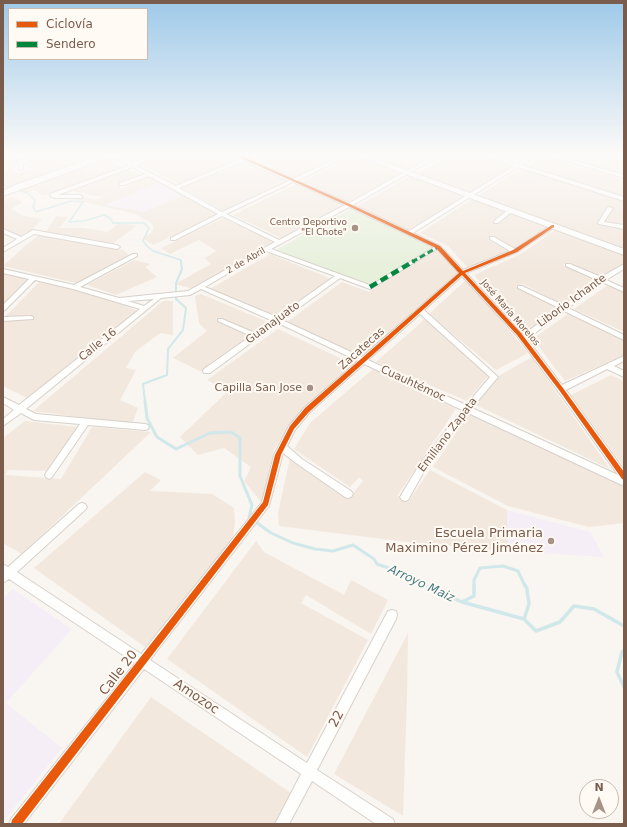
<!DOCTYPE html>
<html>
<head>
<meta charset="utf-8">
<style>
  body { margin:0 }
  #map { position:relative; width:627px; height:827px; overflow:hidden; background:#f9f5f0; font-family:"DejaVu Sans",sans-serif }
  canvas { display:block }
  .frame { position:absolute; inset:0; border:4px solid #7a5c4d; pointer-events:none }
  .legend { position:absolute; left:8px; top:8px; width:140px; height:52px; box-sizing:border-box; background:#fffaf3; border:1px solid #cabbb1; margin:0; padding:5px 7px; list-style:none; font-size:12px; color:#7a5c4d }
  .legend li { display:flex; align-items:center; gap:8px; height:20px }
  .legend b { width:20px; border:1px solid #cabbb1 }
  .north { position:absolute; left:579px; top:779px; width:40px; height:40px; box-sizing:border-box; background:#fffaf3; border:1px solid #cabbb1; border-radius:50%; rotate:0deg; font-size:11px; font-weight:700; line-height:16px; text-align:center; color:#7a5c4d }
  .north::after { content:''; display:block; margin:auto; width:14px; height:18px; background:#a69286; clip-path:polygon(50% 0,100% 100%,50% 72%,0 100%) }
</style>
</head>
<body>
<div id="map">
<canvas width="627" height="827"></canvas>
<div class="frame"></div>
<ul class="legend">
<li><b style="height:5px;background:#e8590c"></b>Ciclovía</li>
<li><b style="height:5px;background:#00873e"></b>Sendero</li>
</ul>
<div class="north">N</div>
</div>
<script>
const g = document.querySelector('canvas').getContext('2d');
g.lineJoin = 'round';
function paint(path, color) {
  g.fillStyle = color;
  g.fill(path, 'evenodd');
}
function poly(rows) {
  const path = new Path2D();
  for (const r of rows) {
    path.moveTo(r[0], r[1]);
    for (let i = 2; i < r.length; i += 2) path.lineTo(r[i], r[i + 1]);
  }
  return path;
}
function strokePath(path, color, width, dash) {
  g.strokeStyle = color;
  g.lineWidth = width;
  g.lineCap = dash ? 'butt' : 'round';
  g.setLineDash(dash || []);
  g.stroke(path);
}
function write(font, color, halo, rows, align = 'center') {
  g.font = font + ' "DejaVu Sans",sans-serif';
  g.lineWidth = 4;
  g.setLineDash([]);
  g.textBaseline = 'middle';
  g.strokeStyle = halo;
  g.fillStyle = color;
  for (const [text, x, y, turn = 0] of rows) {
    g.save();
    g.translate(x, y);
    g.rotate((+turn || 0) * Math.PI / 180);
    g.textAlign = isNaN(turn) ? turn : align;
    if (halo) g.strokeText(text, 0, 0);
    g.fillText(text, 0, 0);
    g.restore();
  }
}
paint(poly([
  [3,155,33,155,35,157,18,162,13,170,19,173,32,169,24,164,52,155,101,155,14,187,3,184],
  [164,155,234,155,242,159,178,184,139,164],
  [263,155,346,155,295,180,252,160],
  [364,155,437,155,408,171],
  [450,155,482,155,516,167,472,194,417,174],
  [552,155,624,155,624,176],
  [355,156,402,175,350,203,301,182],
  [541,156,624,180,624,198,526,167],
  [107,159,123,168,44,196,34,190,25,193,17,189],
  [246,162,290,182,225,212,182,188],
  [522,168,624,200,624,248,478,196],
  [129,170,141,176,120,184,121,188,149,177,218,214,153,245,143,238,151,233,153,228,152,223,135,214,55,195,61,192,96,200,102,197,71,191],
  [410,176,467,198,411,232,357,206],
  [296,184,345,206,283,239,233,215],
  [12,197,23,202,11,209,24,216,42,219,31,231,22,237,3,229,3,202],
  [474,198,551,227,512,251,468,268,448,246,420,233],
  [56,216,68,217,59,228,83,228,108,232,119,223,136,226,111,245,46,232],
  [223,218,275,243,196,290,175,284,211,264,205,258,216,251,199,240,170,254,161,248],
  [556,229,624,254,624,263,603,278,568,262,563,265,597,281,564,305,523,284,519,286,560,309,525,333,474,275,521,254],
  [41,234,123,250,130,256,80,284,3,266,27,244],
  [436,250,443,255,459,274,364,358,287,322,342,282,369,292,401,270],
  [270,254,334,280,278,319,210,289],
  [134,260,151,264,145,267,157,277,116,295,87,285],
  [3,272,32,278,3,308],
  [467,279,528,353,496,370,429,314],
  [40,281,109,299,138,311,31,400,3,386,3,319],
  [608,285,624,292,624,332,574,309],
  [201,294,270,323,204,373,173,358,207,331,199,323,195,296],
  [163,301,173,301,173,335,160,333,135,352,126,368,136,370,120,400,138,408,132,424,33,411],
  [569,313,624,340,624,355,565,381,533,339],
  [425,319,489,375,467,401,376,362],
  [278,329,355,365,293,422,274,449,262,503,244,481,251,467,224,448,198,455,180,437,228,391,207,380],
  [532,357,610,469,476,405,500,375],
  [373,369,456,409,397,496,408,502,430,470,507,510,508,551,399,541,279,526,278,513,290,458,350,497,363,481,359,477,350,487,294,449,310,423],
  [611,375,624,381,624,467,571,395],
  [469,414,622,485,624,487,624,523,589,527,508,506,433,467],
  [25,421,77,427,50,471,8,470,5,475,61,479,92,427,151,432,22,554,3,543,3,438],
  [145,472,161,480,150,491,212,494,234,508,235,522,233,539,145,647,34,568],
  [256,541,264,552,344,595,351,580,388,600,371,634,306,595,301,603,368,640,307,757,167,659],
  [408,633,407,696,403,816,334,774],
  [151,697,291,793,275,824,59,824]
]), '#f2e8de');
paint(poly([
  [159,183,182,196,144,212,104,205],
  [507,510,590,532,604,557,508,551],
  [13,589,72,629,6,703,62,748,3,822,3,598]
]), '#f6eef6');
paint(poly([
  [352,208,434,248,370,286,276,250]
]), '#e7f0db');
strokePath(poly([
  [3,185,27,193,35,200,33,207,36,212,71,201,83,202,69,222,84,221,104,215,110,218,113,223,144,223,149,228,143,241,147,246,153,251,181,260,181,262]
]), '#d0e8ea', 1.5);
strokePath(poly([
  [145,402,143,384,167,375,168,349,183,330,186,308,176,299,176,283,182,269,181,261]
]), '#d0e8ea', 2);
strokePath(poly([
  [145,401,147,418,157,437,176,449,210,433,231,432,240,438,240,476,252,505,249,517,271,533,293,543,315,549,333,551,353,545,374,559,377,564,403,573,426,586],
  [474,586,474,580,480,568,503,566,518,571,525,586]
]), '#d0e8ea', 3);
strokePath(poly([
  [424,585,462,602,524,619,536,631,560,622,574,606,594,609,624,626],
  [462,602,474,596,474,585],
  [524,619,529,604,527,589,525,585],
  [624,650,622,652,617,672,624,687]
]), '#d0e8ea', 3.5);
const pedestrian = poly([
  [436,246,440,247,372,288,368,288,368,287,436,246]
]);
const minor = poly([
  [35,155,43,155,23,163,23,169,19,170,19,161,35,155],
  [233,155,240,155,244,157,248,155,255,155,248,159,293,179,343,155,350,155,297,181,349,203,435,155,441,155,353,205,409,231,514,166,482,155,490,155,517,164,531,155,537,155,522,165,624,197,624,201,518,167,413,233,440,246,463,270,510,251,490,239,490,237,494,237,515,249,551,225,555,225,555,227,517,252,466,273,523,335,559,308,518,288,518,286,522,286,563,305,597,280,566,266,566,264,570,264,601,277,624,264,624,269,606,280,624,288,624,292,602,282,568,308,624,335,624,340,564,311,527,339,562,385,624,356,624,361,614,366,624,371,624,377,607,369,566,390,624,470,624,486,468,413,427,466,408,500,405,501,402,500,400,497,421,462,462,410,364,364,310,412,295,430,287,446,302,459,351,491,353,494,351,497,348,498,345,497,296,463,283,453,269,506,150,660,307,763,388,611,392,610,396,611,397,615,396,619,317,770,393,819,395,824,376,824,312,781,289,824,275,824,301,774,144,669,24,824,9,824,11,819,135,663,9,579,3,583,3,564,8,567,79,504,82,503,85,504,87,507,85,510,17,572,141,654,262,502,274,455,289,426,304,408,358,361,278,323,210,373,204,373,203,371,204,369,251,336,218,321,218,319,222,319,255,333,273,321,201,289,190,295,161,298,26,409,36,414,145,424,148,425,149,427,148,429,145,430,88,425,52,477,49,479,46,477,45,475,46,473,80,424,34,420,21,413,3,426,3,419,14,410,3,403,3,397,19,405,140,309,73,289,35,280,5,310,3,311,3,305,29,279,3,273,3,269,74,285,133,254,137,254,137,256,80,287,119,298,188,291,275,242,222,216,175,240,171,240,171,238,218,214,149,176,124,185,120,185,120,183,145,174,133,167,58,195,80,195,82,196,82,198,55,198,50,196,50,194,133,164,176,186,240,159,233,155],
  [244,161,289,181,222,212,179,188,244,161],
  [293,182,345,205,279,240,226,214,293,182],
  [349,207,436,248,459,273,362,357,282,320,340,278,370,289,372,288,372,286,271,249,349,207],
  [266,251,335,276,277,317,205,287,266,251],
  [462,276,517,336,558,391,618,475,472,408,498,377,424,310,462,276],
  [154,299,144,306,128,301,154,299],
  [420,314,490,377,466,405,368,360,420,314],
  [546,155,555,155,624,175,624,178,546,155],
  [608,207,613,208,604,222,624,225,624,229,599,224,598,223,608,207],
  [509,209,514,210,498,223,494,223,494,221,509,209],
  [3,229,21,237,33,230,117,245,120,247,117,249,34,234,3,252,3,248,17,239,3,233,3,229],
  [31,316,33,317,33,319,3,321,3,317,31,316]
]);
const secondary = poly([
  [102,155,118,155,133,162,151,155,161,155,133,167,111,157,3,196,3,191,15,185,102,155],
  [354,155,365,155,624,249,624,255,354,155]
]);
strokePath(pedestrian, '#d7d1cb', 2);
strokePath(minor, '#d7d1cb', 2);
strokePath(secondary, '#d9d2cb', 2);
paint(pedestrian, '#fefefd');
paint(minor, '#fefefd');
paint(secondary, '#fefefd');
strokePath(poly([
  [412,262,438,247]
]), '#00873e', 3, [6, 3]);
strokePath(poly([
  [370,287,414,261]
]), '#00873e', 4.5, [8, 4.5]);
paint(poly([
  [234,155,239,155,350,204,440,246,463,271,513,250,552,225,554,225,554,227,517,252,465,273,521,333,563,388,624,472,624,480,622,479,559,390,517,335,462,275,309,412,294,429,281,455,268,505,22,824,11,824,12,820,263,502,275,455,290,426,305,408,459,273,436,248,348,206,234,155]
]), '#e8590c');
const sky = g.createLinearGradient(0, 0, 0, 271);
sky.addColorStop(0, '#9ec9e9');
sky.addColorStop(0.57, '#fcfaf8');
sky.addColorStop(1, '#fcfaf800');
g.fillStyle = sky;
g.fillRect(0, 0, 627, 271);
for (const [x, y, r, color] of [
  [355,228,4,"#a69286"],
  [310,388,4,"#a69286"],
  [551,541,4,"#a69286"]
]) {
  const dot = new Path2D();
  dot.arc(x, y, r, 0, 2 * Math.PI);
  g.fillStyle = color;
  g.fill(dot);
  strokePath(dot, '#fffaf3', 1.5);
}
write('9px', '#7a5c4d', '#fffaf3', [
  ["Centro Deportivo",347,223],
  ["\"El Chote\"",347,233]
], 'right');
write('9px', '#7a5c4d', '#fffaf3', [
  ["2 de Abril",246,261,-30],
  ["José María Morelos",510,313,49]
]);
write('11px', '#7a5c4d', '#fffaf3', [
  ["Liborio Ichante",572,301,-36],
  ["Guanajuato",273,323,-36],
  ["Calle 16",98,345,-39],
  ["Zacatecas",362,349,-42],
  ["Cuauhtémoc",413,384,25],
  ["Emiliano Zapata",448,435,-53]
]);
write('11px', '#7a5c4d', '#fffaf3', [
  ["Capilla San Jose",302,388]
], 'right');
write('italic 12px', '#437c86', '#fffaf3', [
  ["Arroyo Maiz",421,584,25]
]);
write('13px', '#7a5c4d', '#fffaf3', [
  ["Escuela Primaria",543,534],
  ["Maximino Pérez Jiménez",543,549]
], 'right');
write('13px', '#7a5c4d', '#fffaf3', [
  ["Calle 20",119,673,-52],
  ["Amozoc",196,697,34],
  ["22",337,719,-62]
]);
</script>
</body>
</html>
